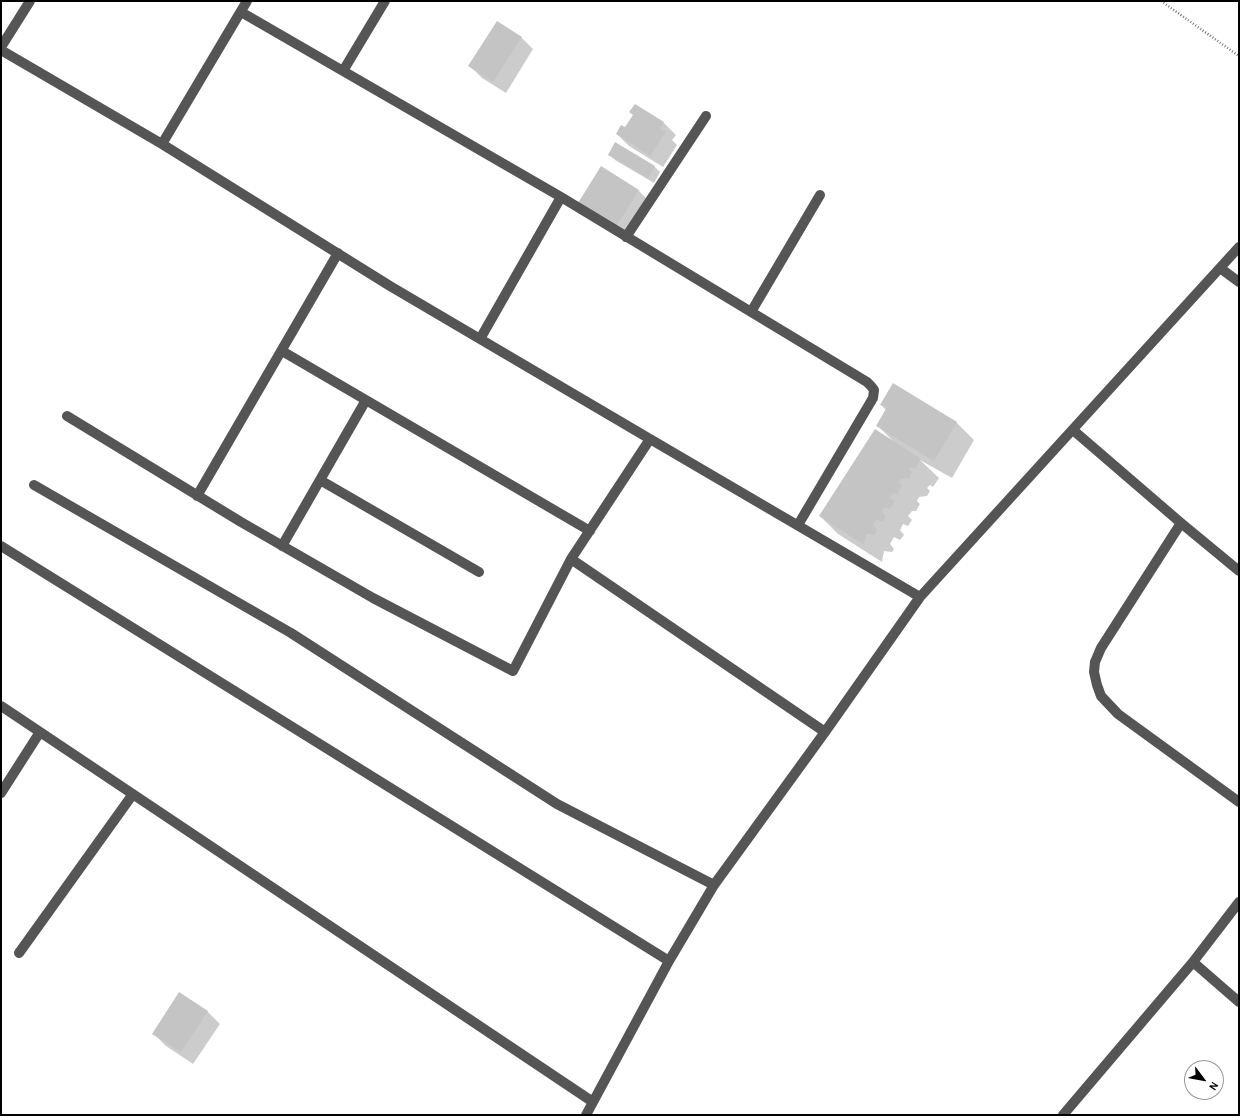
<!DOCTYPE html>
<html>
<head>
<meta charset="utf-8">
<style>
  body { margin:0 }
  #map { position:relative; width:1240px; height:1116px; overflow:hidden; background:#fff; font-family:"Alegreya Sans",sans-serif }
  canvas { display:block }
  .frame { position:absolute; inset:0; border:2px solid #000; pointer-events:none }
  .north { position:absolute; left:1184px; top:1060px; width:40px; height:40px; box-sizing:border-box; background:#fff; border:1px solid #999; border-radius:50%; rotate:122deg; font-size:11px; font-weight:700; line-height:16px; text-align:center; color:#000 }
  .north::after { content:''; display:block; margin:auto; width:14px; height:18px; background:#000; clip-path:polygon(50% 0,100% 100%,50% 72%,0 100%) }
</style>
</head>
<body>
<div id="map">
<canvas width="1240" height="1116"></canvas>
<div class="frame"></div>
<div class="north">N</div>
</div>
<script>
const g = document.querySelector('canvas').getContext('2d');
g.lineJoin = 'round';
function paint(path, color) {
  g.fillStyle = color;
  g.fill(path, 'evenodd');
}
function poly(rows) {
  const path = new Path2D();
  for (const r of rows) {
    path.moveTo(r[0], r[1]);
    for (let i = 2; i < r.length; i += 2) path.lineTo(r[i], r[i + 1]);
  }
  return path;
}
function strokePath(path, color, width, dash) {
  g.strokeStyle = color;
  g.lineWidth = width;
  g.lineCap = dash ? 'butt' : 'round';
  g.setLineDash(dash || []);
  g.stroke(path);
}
paint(poly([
  [521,37,533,49,506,93,482,78,470,66],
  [635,105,664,123,676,135,672,140,677,145,663,167,629,146,617,134,626,129,634,116],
  [609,154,654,166,660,172,654,183,615,160],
  [638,190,650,202,628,238,591,215],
  [881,405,956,422,974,440,952,478,920,460,939,478,933,487,930,485,927,488,930,491,927,496,919,497,917,501,920,504,916,511,912,511,908,516,912,520,908,526,903,524,900,530,904,535,900,540,894,537,890,544,894,549,892,552,884,551,882,562,838,534,820,516,893,441,878,426,887,411],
  [180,993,208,1012,220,1024,193,1064,166,1046,154,1034]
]), '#0003');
paint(poly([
  [497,21,522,37,493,82,468,66],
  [635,104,664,122,660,129,666,132,650,156,616,134,621,125,625,127,633,115,629,112],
  [615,142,655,166,648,178,608,155],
  [601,166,639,190,616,227,578,203],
  [893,383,957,422,934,461,876,426,887,407,880,405],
  [875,429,921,459,915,469,911,467,909,470,912,472,909,478,901,479,899,482,902,485,898,494,893,493,890,498,895,501,890,509,885,507,882,511,886,517,882,522,876,519,873,525,877,530,874,535,866,534,864,545,819,516],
  [179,992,208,1011,181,1052,152,1034]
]), '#c4c4c4');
strokePath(poly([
  [1161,1,1239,56]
]), '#777', 2.5, [1, 2]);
strokePath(poly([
  [241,12,561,197,867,382,871,386,874,390,873,398,798,525],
  [1,47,30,1],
  [1,50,162,144,390,286,650,439,920,597],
  [343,71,385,1],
  [162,144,247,1],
  [626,237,706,116],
  [1220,268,1239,282],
  [751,312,820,195],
  [480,339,561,197],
  [282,351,590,531],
  [67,416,241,522,373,598,513,671,571,559,650,439],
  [1073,430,1181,523,1239,571],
  [320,480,479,572],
  [34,485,291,633,557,804,714,885],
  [197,496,338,253],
  [1181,523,1101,648,1095,662,1094,672,1097,685,1101,696,1118,714,1239,802],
  [1,546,669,961],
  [282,546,366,400],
  [571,559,825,732],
  [1,706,593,1102],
  [1,793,40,732],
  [19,953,133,794],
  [1193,962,1239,1002],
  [586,1115,669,961,714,885,825,732,920,597,1239,247],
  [1063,1115,1193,962,1239,902]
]), '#555', 10);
</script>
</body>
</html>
